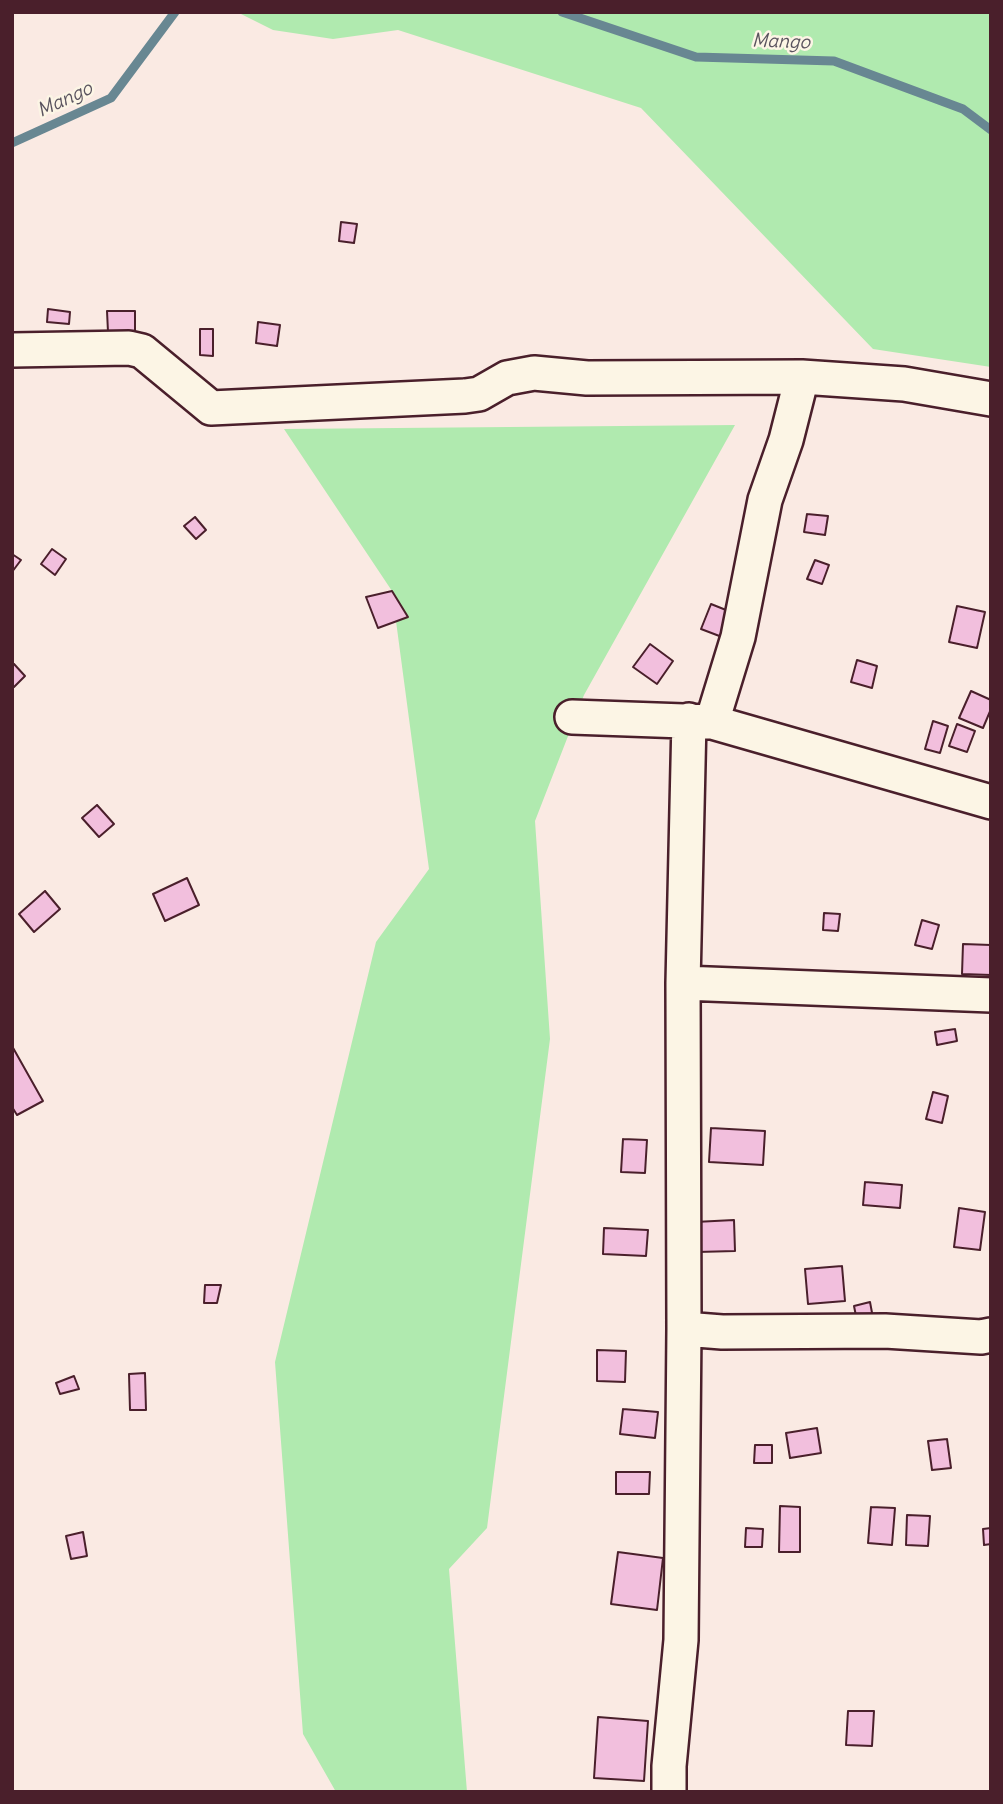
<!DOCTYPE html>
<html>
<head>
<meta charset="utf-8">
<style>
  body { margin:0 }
  #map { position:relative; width:1003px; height:1804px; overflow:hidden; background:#faeae3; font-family:Delius,sans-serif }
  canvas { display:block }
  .frame { position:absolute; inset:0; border:14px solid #4a1f2b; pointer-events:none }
</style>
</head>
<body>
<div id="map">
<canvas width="1003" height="1804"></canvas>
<div class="frame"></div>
</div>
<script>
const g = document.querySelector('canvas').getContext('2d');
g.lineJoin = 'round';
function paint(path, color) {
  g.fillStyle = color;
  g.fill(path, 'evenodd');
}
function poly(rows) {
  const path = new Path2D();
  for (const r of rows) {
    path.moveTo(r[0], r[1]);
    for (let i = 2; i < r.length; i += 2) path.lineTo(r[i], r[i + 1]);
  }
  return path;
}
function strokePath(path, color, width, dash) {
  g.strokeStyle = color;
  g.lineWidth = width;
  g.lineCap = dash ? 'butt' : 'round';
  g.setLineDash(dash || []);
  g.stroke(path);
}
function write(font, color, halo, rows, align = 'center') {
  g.font = font + ' Delius,sans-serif';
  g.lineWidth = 5;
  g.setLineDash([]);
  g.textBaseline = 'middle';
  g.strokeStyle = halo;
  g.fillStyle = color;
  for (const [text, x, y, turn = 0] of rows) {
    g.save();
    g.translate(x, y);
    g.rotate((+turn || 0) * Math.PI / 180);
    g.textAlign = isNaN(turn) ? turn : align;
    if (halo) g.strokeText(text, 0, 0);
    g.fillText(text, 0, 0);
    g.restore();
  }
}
paint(poly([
  [237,12,991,12,991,367,873,349,641,108,398,30,333,39,273,30],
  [735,425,584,695,535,821,550,1039,487,1528,449,1569,467,1792,336,1792,303,1734,275,1362,376,942,429,869,392,591,284,429]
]), '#b0eaaf');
strokePath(poly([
  [562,12,696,57,834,61,963,109,991,130],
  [12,143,111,98,175,12]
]), '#688792', 9);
const building = poly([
  [341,222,357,224,354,243,339,241,341,222],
  [48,309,70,312,69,324,47,322,48,309],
  [107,311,135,311,135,332,108,332,107,311],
  [258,322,280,325,277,346,256,343,258,322],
  [200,329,213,329,213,356,200,355,200,329],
  [807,514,828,516,825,535,804,532,807,514],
  [195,517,206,530,196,539,184,526,195,517],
  [52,549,66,559,55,575,41,564,52,549],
  [12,554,21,560,12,572,12,554],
  [815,560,829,565,822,584,807,579,815,560],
  [392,591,408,617,378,628,366,597,392,591],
  [711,604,731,612,722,637,701,629,711,604],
  [957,606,985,612,977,648,949,642,957,606],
  [650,644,673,661,657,684,633,667,650,644],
  [857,660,877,666,872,688,851,682,857,660],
  [14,664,25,676,14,687,12,685,12,667,14,664],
  [971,691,991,700,991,709,983,728,959,718,971,691],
  [933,721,948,726,940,753,925,749,933,721],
  [957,724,975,731,967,752,949,746,957,724],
  [97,805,114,824,99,837,82,818,97,805],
  [187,878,199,905,165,921,153,894,187,878],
  [45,891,60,909,34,932,19,914,45,891],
  [824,913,840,914,838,931,823,930,824,913],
  [922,920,939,925,932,949,915,945,922,920],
  [963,944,991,945,991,975,962,974,963,944],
  [955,1029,957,1041,937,1045,935,1032,955,1029],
  [12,1046,43,1101,17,1115,12,1107,12,1046],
  [933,1092,948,1096,942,1123,926,1119,933,1092],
  [711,1128,765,1131,763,1165,709,1162,711,1128],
  [623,1139,647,1140,645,1173,621,1172,623,1139],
  [865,1182,902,1185,900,1208,863,1205,865,1182],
  [959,1208,985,1212,980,1250,954,1247,959,1208],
  [734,1220,735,1251,697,1252,695,1222,734,1220],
  [604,1228,648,1230,646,1256,603,1254,604,1228],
  [842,1266,845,1301,808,1304,805,1269,842,1266],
  [205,1285,221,1285,217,1303,204,1303,205,1285],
  [870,1302,873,1318,857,1321,854,1306,870,1302],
  [597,1350,626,1351,625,1382,597,1381,597,1350],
  [145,1373,146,1410,130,1410,129,1374,145,1373],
  [74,1376,79,1389,60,1394,56,1383,74,1376],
  [623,1409,658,1412,655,1438,620,1434,623,1409],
  [817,1428,821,1453,790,1458,786,1433,817,1428],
  [947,1439,951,1468,932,1470,928,1441,947,1439],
  [755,1445,772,1445,772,1463,754,1463,755,1445],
  [616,1472,650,1472,649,1494,616,1494,616,1472],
  [780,1506,800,1507,800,1552,779,1552,780,1506],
  [871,1507,895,1508,892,1545,868,1543,871,1507],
  [907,1515,930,1516,928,1546,906,1545,907,1515],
  [746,1528,763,1529,762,1547,745,1547,746,1528],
  [991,1528,991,1544,984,1545,983,1529,991,1528],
  [83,1532,87,1556,71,1559,66,1536,83,1532],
  [618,1552,663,1558,657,1610,611,1604,618,1552],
  [848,1711,874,1711,872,1746,846,1745,848,1711],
  [598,1717,648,1721,644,1781,594,1778,598,1717]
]);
paint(building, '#f2bfdd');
strokePath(building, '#4a1f2b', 2);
const street = poly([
  [12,350,129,348,142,351,211,408,465,396,479,394,507,378,534,373,587,378,802,377,904,384,991,399],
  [572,717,712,722,991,802],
  [712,722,738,637,765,500,786,440,802,377],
  [683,983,991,995],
  [684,1329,722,1332,885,1331,981,1337,991,1335],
  [669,1792,669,1766,681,1640,684,1329,683,983,689,720]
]);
strokePath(street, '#4a1f2b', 38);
strokePath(street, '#fcf5e5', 33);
write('italic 19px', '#59535e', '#fcf5e5', [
  ["Mango",781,42,2],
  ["Mango",65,100,-25]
]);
</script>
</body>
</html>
